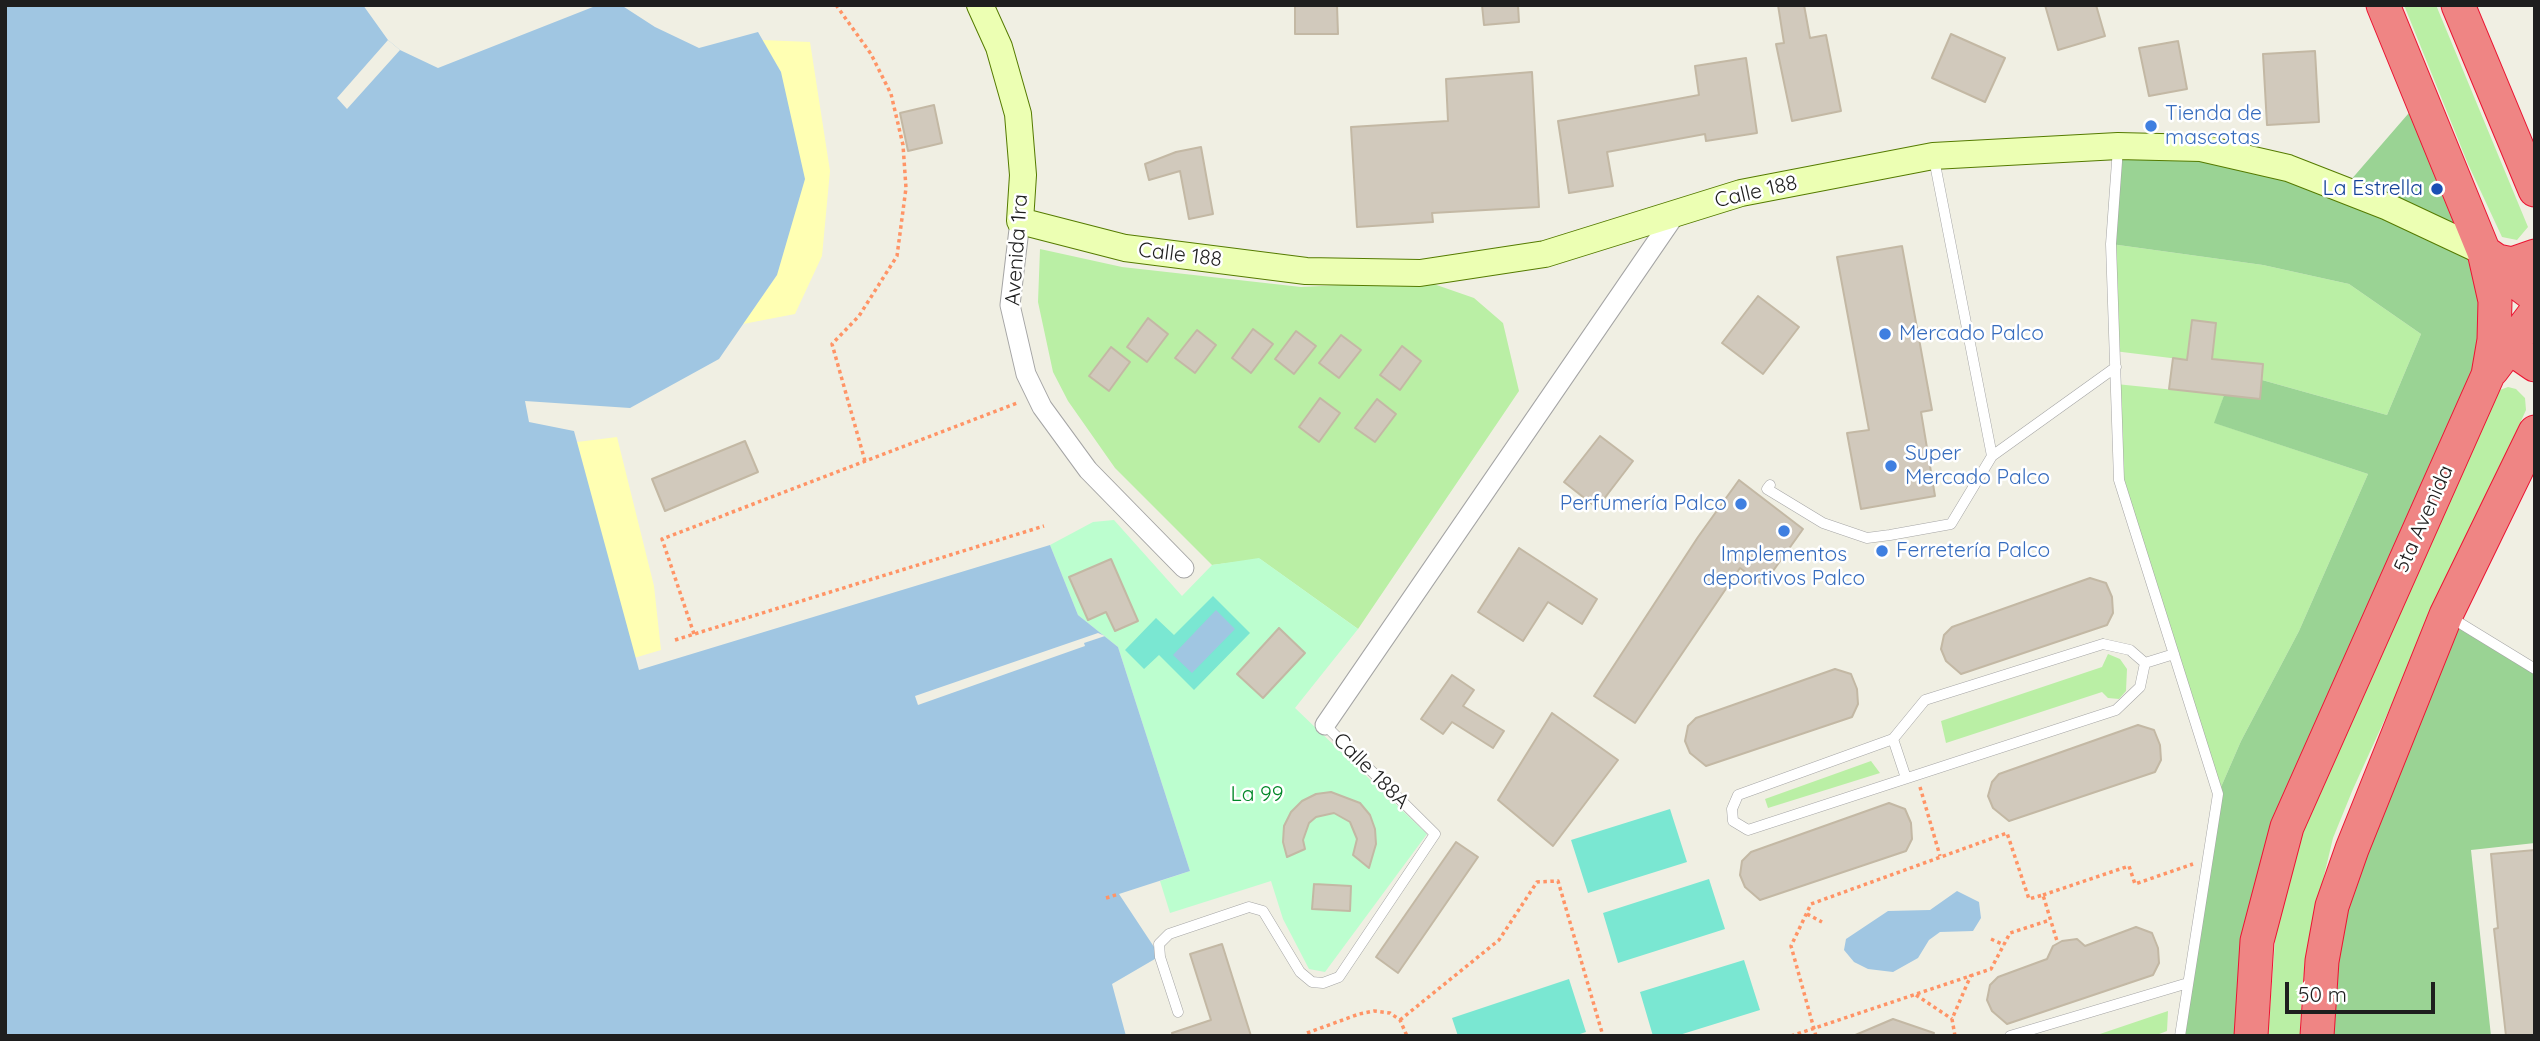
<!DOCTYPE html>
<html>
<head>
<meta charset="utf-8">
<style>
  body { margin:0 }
  #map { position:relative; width:2540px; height:1041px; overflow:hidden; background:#f0efe3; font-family:Quicksand,sans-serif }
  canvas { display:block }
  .frame { position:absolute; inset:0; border:7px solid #1e1e1e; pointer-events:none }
  .scale { position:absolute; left:2285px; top:982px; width:150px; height:32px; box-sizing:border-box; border:4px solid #1e1e1e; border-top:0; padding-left:9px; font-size:21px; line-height:24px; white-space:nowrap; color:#1e1e1e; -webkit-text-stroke:5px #fff; paint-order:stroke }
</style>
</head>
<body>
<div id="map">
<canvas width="2540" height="1041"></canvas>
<div class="frame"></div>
<div class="scale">50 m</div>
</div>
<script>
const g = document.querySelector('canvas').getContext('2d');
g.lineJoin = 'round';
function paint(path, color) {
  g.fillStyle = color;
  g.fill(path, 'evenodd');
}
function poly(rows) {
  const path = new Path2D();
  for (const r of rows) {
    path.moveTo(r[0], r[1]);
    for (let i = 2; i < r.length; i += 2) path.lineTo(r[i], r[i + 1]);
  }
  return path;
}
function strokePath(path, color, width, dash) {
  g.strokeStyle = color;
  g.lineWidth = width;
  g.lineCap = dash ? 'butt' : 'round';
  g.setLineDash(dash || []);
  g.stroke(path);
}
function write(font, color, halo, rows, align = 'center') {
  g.font = font + ' Quicksand,sans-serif';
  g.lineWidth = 5;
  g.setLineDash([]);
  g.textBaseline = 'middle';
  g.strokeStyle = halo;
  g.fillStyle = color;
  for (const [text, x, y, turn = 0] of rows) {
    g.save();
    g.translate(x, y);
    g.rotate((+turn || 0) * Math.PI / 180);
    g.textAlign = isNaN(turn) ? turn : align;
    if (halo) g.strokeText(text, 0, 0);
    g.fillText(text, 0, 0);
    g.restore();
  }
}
paint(poly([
  [2404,5,2436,5,2528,227,2517,240,2502,237,2468,164],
  [2111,244,2263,265,2349,284,2421,334,2387,415,2262,380,2263,364,2212,359,2216,323,2192,321,2187,360,2114,351],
  [1040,249,1122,267,1301,287,1425,281,1474,298,1503,323,1519,391,1358,629,1260,559,1212,565,1115,468,1068,401,1053,372,1038,302],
  [2116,384,2224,395,2215,423,2368,474,2299,631,2241,741,2218,794,2119,480],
  [2508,387,2516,389,2525,398,2526,410,2353,789,2333,838,2308,943,2302,989,2300,1036,2268,1036,2276,928,2299,833,2497,391],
  [2108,654,2120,659,2127,669,2126,691,2119,699,2108,698,2102,692,1946,743,1941,721,2102,667],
  [1871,761,1880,773,1768,808,1765,799],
  [2168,1011,2167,1031,2154,1036,2094,1036]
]), '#baefa5');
paint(poly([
  [2421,99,2494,340,2287,827,2252,1036,2180,1036,2218,794,2241,741,2299,631,2368,474,2214,423,2224,395,2262,380,2387,415,2421,334,2349,284,2263,265,2111,244,2118,146,2201,148,2343,189],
  [2446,615,2535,669,2535,843,2471,850,2491,1036,2317,1036,2322,961]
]), '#9ad394');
paint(poly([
  [762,40,810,42,830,171,822,256,795,314,743,324,777,275,781,72],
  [617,437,654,586,661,650,634,658,577,442]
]), '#ffffb3');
paint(poly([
  [1114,520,1182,596,1212,565,1259,558,1358,629,1295,708,1427,834,1325,972,1309,969,1283,919,1271,881,1170,913,1160,881,1190,871,1118,647,1078,615,1050,545,1093,522]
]), '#bcfecf');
paint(poly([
  [1213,596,1250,633,1194,690,1159,655,1144,669,1125,650,1156,618,1174,635],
  [1670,809,1687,862,1588,893,1571,840],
  [1709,879,1725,929,1618,963,1603,913],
  [1744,960,1760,1010,1676,1036,1653,1036,1640,992],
  [1569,979,1586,1032,1574,1036,1458,1036,1452,1018]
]), '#7ae7d2');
paint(poly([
  [5,5,363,5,388,40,400,50,438,68,598,5,621,5,655,27,699,48,758,32,781,72,805,179,777,275,719,359,630,408,525,401,529,422,574,431,639,670,1050,545,1078,615,1118,647,1190,871,1119,894,1160,956,1112,984,1126,1036,5,1036],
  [1216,610,1235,629,1192,673,1173,655],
  [1957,891,1979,902,1981,918,1973,931,1940,932,1929,940,1918,958,1893,972,1868,969,1854,962,1844,950,1846,939,1888,911,1930,910]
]), '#a0c6e2');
paint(poly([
  [388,40,400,50,347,109,337,98],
  [1098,633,1105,636,1084,643,1085,646,918,705,915,696]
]), '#f0efe3');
const building = poly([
  [1295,5,1337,5,1338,34,1295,34,1295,5],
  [1482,5,1518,5,1519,22,1484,25,1482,5],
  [1778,5,1804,5,1810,38,1826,35,1841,111,1792,121,1776,44,1784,43,1778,5],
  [2045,5,2096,5,2105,36,2058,50,2045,5],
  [1951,34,2005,58,1985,102,1932,78,1951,34],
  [2178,41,2187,89,2149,96,2139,48,2178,41],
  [2315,51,2319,122,2267,125,2263,54,2315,51],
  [1746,58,1757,133,1706,141,1705,134,1607,152,1613,186,1569,193,1558,121,1699,95,1695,66,1746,58],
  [1532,72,1539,207,1432,213,1433,222,1357,227,1351,127,1448,121,1446,79,1532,72],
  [934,105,942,143,908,151,900,113,934,105],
  [1201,147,1213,214,1189,219,1180,171,1149,180,1145,164,1176,152,1201,147],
  [1902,246,1932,410,1921,412,1935,496,1861,509,1847,433,1869,430,1837,257,1902,246],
  [1758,296,1799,327,1763,374,1722,343,1758,296],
  [1148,318,1168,334,1147,362,1127,347,1148,318],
  [2192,320,2216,323,2212,359,2263,364,2260,399,2169,389,2173,358,2187,360,2192,320],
  [1253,329,1273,344,1251,373,1232,358,1253,329],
  [1197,330,1216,345,1195,373,1175,358,1197,330],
  [1296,331,1316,346,1294,374,1275,359,1296,331],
  [1341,335,1361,350,1339,378,1319,363,1341,335],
  [1402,346,1421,361,1400,390,1380,375,1402,346],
  [1111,347,1130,362,1109,391,1089,376,1111,347],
  [1320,398,1340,413,1319,442,1299,427,1320,398],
  [1377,399,1396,414,1375,442,1355,428,1377,399],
  [1600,436,1633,461,1597,508,1564,482,1600,436],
  [745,441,758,472,665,511,652,479,745,441],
  [1739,480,1803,529,1763,585,1740,568,1635,723,1594,696,1698,537,1739,480],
  [1519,548,1597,599,1582,624,1548,602,1523,641,1478,612,1519,548],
  [1111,559,1138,621,1115,631,1106,612,1088,620,1069,577,1111,559],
  [2090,578,2106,583,2112,597,2113,613,2107,625,1961,674,1946,661,1941,649,1944,635,1952,627,2090,578],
  [1279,628,1305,653,1263,698,1237,674,1279,628],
  [1835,669,1851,674,1857,689,1858,704,1852,717,1706,766,1690,753,1685,741,1688,726,1696,718,1835,669],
  [1452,675,1474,690,1463,706,1504,731,1493,748,1452,722,1443,734,1421,719,1452,675],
  [1552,713,1618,760,1553,846,1498,800,1552,713],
  [2138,725,2154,730,2160,745,2161,760,2155,772,2009,821,1993,808,1988,796,1992,782,1999,774,2138,725],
  [1331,792,1360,803,1370,815,1375,829,1376,844,1369,868,1353,855,1357,839,1350,822,1334,813,1316,817,1309,823,1303,840,1305,849,1287,857,1283,842,1284,826,1291,812,1302,801,1316,794,1331,792],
  [1889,803,1905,809,1911,823,1912,839,1906,851,1760,900,1745,887,1740,875,1742,861,1751,852,1889,803],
  [1456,842,1478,857,1398,973,1376,957,1456,842],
  [2535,850,2535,1036,2506,1036,2494,929,2498,928,2491,854,2535,850],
  [1314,884,1351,886,1350,911,1312,909,1314,884],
  [2136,927,2152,933,2158,948,2159,963,2153,975,2007,1024,1992,1011,1987,1000,1990,985,1998,977,2047,959,2053,946,2062,941,2077,939,2085,946,2136,927],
  [1222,944,1251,1036,1173,1036,1172,1033,1211,1020,1190,954,1222,944],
  [1893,1019,1934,1033,1933,1036,1853,1036,1893,1019]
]);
paint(building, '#d1c9bc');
strokePath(building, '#c3b8a4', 2);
const lane = poly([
  [2118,148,2111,244,2119,480,2218,794,2180,1036],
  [1934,159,1992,456,2116,367],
  [1770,485,1767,489,1823,523,1867,538,1890,535,1951,524,1992,456],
  [2450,617,2535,669],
  [2103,644,2130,650,2145,663,2140,687,2116,710,1748,830,1733,821,1732,809,1738,795,1893,739,1925,700,2103,644],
  [2145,663,2174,654],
  [1893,739,1906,778],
  [1178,1012,1160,957,1159,944,1169,934,1249,907,1263,911,1300,972,1312,982,1323,983,1339,977,1435,834,1325,725],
  [2010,1036,2188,983]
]);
const street = poly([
  [1020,221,1010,305,1026,374,1042,407,1088,470,1184,568],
  [1325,725,1677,212]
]);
const secondary = poly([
  [980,5,999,47,1018,114,1023,175,1020,221,1125,248,1306,271,1420,273,1545,254,1741,193,1933,156,2118,146,2201,148,2288,168,2388,207,2484,252]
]);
const highway = poly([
  [2458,5,2535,190],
  [2484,252,2498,268,2535,296],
  [2484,252,2497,261,2512,264,2535,256],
  [2504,352,2519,354,2535,365],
  [2492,370,2535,313],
  [2251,1036,2257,941,2287,827,2488,375,2494,340,2495,301,2484,252,2383,5],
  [2317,1036,2322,961,2332,906,2352,849,2446,615,2535,432]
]);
strokePath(lane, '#a5a5a5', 11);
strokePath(street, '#a5a5a5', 21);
strokePath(secondary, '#557b00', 28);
strokePath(highway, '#eb1432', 35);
strokePath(poly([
  [836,5,871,54,891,94,903,145,906,188,897,256,859,316,832,344,865,461],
  [694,634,662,539,1017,403],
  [675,640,1044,526],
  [1920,787,1940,856],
  [2043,895,2129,866,2135,884,2193,864],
  [1106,898,1119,894],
  [1807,914,1822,922],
  [1991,939,2004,945],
  [1916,995,1952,1019],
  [1400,1020,1499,940,1537,882,1558,881,1603,1036],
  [1307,1033,1359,1014,1374,1011,1390,1013,1400,1020,1407,1036],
  [1791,1036,1991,969,2010,933,2050,920],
  [1816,1036,1791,946,1811,904,2007,833,2029,899,2043,895,2057,941],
  [1955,1036,1952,1019,1971,975]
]), '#ff9466', 3.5, [3.5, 3.5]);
strokePath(lane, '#fff', 10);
strokePath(street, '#fff', 19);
strokePath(secondary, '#ecffb3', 26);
strokePath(highway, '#ef8584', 33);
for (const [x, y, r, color] of [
  [2151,126,7,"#3f7fe0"],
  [2437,189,7,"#1a4fb4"],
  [1885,334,7,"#3f7fe0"],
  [1891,466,7,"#3f7fe0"],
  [1741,504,7,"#3f7fe0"],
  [1784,531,7,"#3f7fe0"],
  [1882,551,7,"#3f7fe0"]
]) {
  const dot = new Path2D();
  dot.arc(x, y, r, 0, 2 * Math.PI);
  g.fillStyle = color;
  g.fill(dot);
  strokePath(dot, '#fff', 2.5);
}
write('21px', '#366cbe', '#fff', [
  ["Tienda de",2165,114],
  ["mascotas",2165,138],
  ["Mercado Palco",1899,334],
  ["Super",1905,454],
  ["Mercado Palco",1905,478],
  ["Perfumería Palco",1727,504,"right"],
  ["Ferretería Palco",1896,551],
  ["Implementos",1784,555,"center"],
  ["deportivos Palco",1784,579,"center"]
], 'left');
write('21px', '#164399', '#fff', [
  ["La Estrella",2423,189]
], 'right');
write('21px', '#1e1e1e', '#fff', [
  ["Calle 188",1756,192,-13],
  ["Avenida 1ra",1017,250,-86],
  ["Calle 188",1180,255,7],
  ["5ta Avenida",2424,519,-66],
  ["Calle 188A",1371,771,45]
]);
write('21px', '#018727', '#fff', [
  ["La 99",1257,795]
]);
</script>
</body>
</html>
